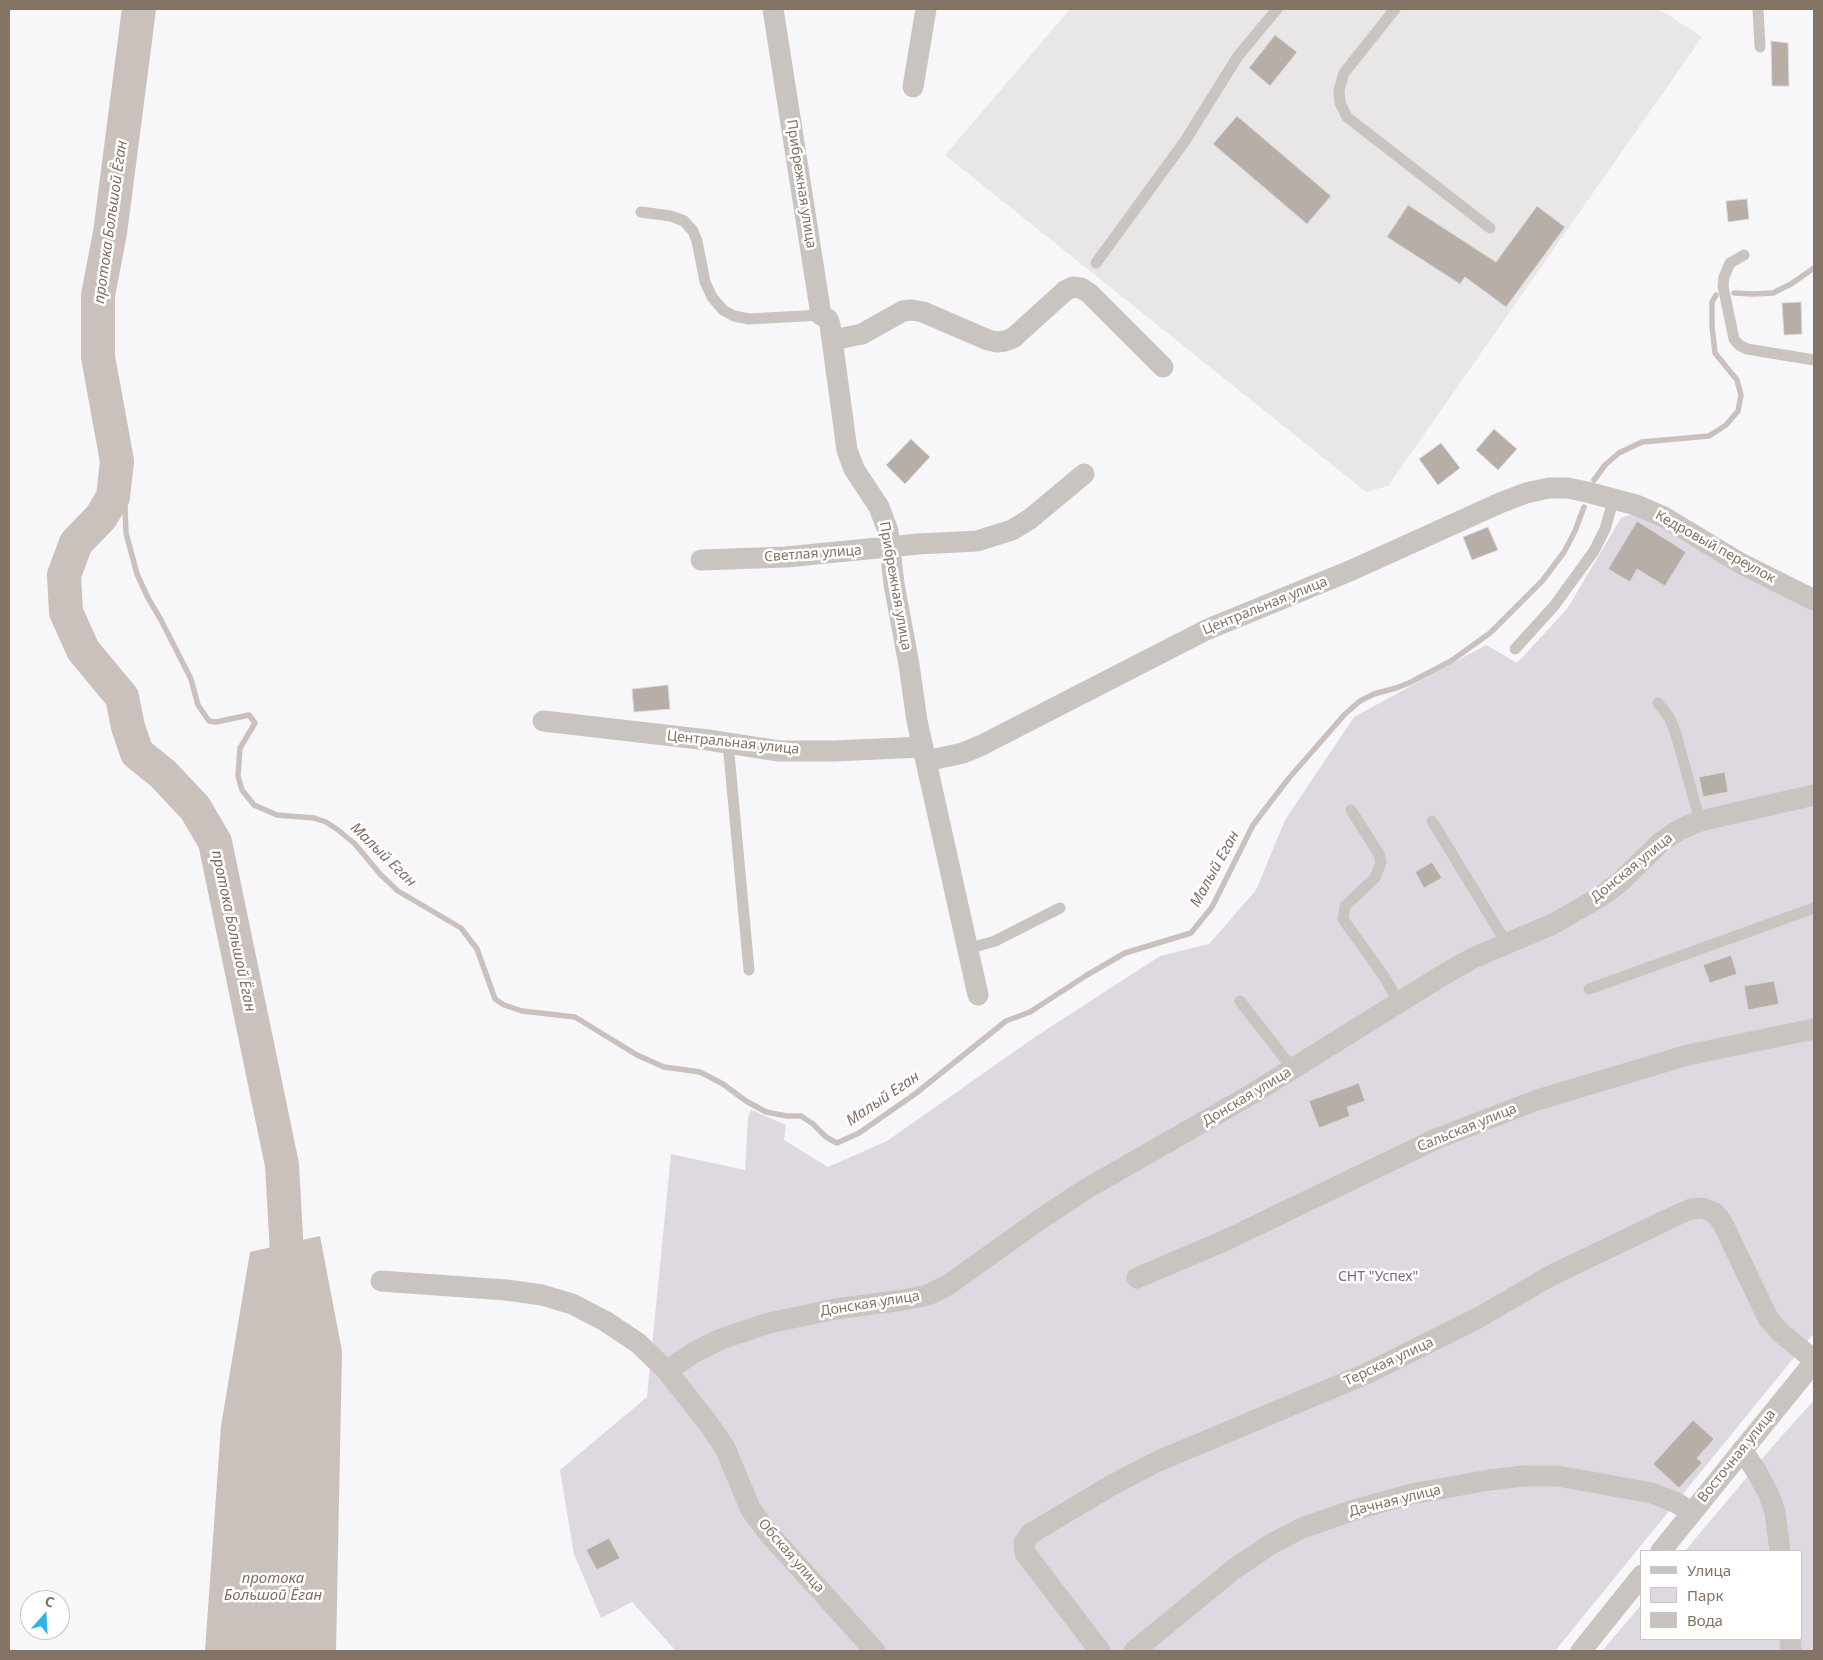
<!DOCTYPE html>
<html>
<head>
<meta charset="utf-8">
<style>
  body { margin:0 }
  #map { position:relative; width:1823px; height:1660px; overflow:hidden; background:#f7f7fa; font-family:"Noto Sans",sans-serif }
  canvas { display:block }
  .frame { position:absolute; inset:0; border:10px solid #827365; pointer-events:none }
  .legend { position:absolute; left:1640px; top:1550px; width:162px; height:90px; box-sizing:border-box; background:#fff; border:1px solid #cdc7c1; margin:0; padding:6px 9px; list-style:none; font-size:15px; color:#827365 }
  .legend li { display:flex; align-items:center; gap:10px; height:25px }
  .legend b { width:25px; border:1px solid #cdc7c1 }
  .north { position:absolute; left:20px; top:1590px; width:50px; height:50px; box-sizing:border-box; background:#fff; border:1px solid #cdc7c1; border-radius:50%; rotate:19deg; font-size:14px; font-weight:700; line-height:20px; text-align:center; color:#827365 }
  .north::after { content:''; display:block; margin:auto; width:18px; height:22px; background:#2fb4e2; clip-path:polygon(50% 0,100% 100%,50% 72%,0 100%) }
</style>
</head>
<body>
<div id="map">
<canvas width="1823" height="1660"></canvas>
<div class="frame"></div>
<ul class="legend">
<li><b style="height:6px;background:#c9c4c0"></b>Улица</li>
<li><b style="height:14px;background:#ded8e1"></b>Парк</li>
<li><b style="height:14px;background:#cbc1bc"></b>Вода</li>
</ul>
<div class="north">С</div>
</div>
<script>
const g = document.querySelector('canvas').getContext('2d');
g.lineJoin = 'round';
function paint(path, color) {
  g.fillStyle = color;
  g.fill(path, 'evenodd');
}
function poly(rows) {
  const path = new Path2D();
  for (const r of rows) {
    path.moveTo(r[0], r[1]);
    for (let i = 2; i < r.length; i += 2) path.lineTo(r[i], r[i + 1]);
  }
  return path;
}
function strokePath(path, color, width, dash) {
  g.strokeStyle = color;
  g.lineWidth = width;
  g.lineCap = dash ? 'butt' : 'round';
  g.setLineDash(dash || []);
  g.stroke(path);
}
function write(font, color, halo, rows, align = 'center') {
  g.font = font + ' "Noto Sans",sans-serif';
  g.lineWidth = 5;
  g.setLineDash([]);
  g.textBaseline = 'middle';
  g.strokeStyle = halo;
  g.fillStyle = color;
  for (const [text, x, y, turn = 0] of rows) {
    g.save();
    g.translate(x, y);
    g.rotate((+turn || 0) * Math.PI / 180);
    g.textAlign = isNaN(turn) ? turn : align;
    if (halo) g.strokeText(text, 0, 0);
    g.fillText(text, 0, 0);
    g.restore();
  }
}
paint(poly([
  [1070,9,1659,9,1702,37,1388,486,1366,492,945,155]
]), '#e8e6e7');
paint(poly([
  [1638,512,1814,607,1814,1333,1555,1651,676,1651,632,1602,601,1618,574,1554,560,1470,647,1397,671,1154,745,1170,748,1118,751,1110,786,1125,784,1140,828,1167,887,1141,1035,1037,1160,956,1209,944,1256,890,1285,820,1354,717,1486,645,1517,663,1567,609,1621,518],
  [1814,1400,1814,1651,1602,1651,1642,1604,1642,1639,1802,1639,1802,1551,1685,1551,1772,1447]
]), '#ded8e1');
paint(poly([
  [320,1236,342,1351,336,1651,205,1651,221,1426,250,1252]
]), '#cbc1bc');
strokePath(poly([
  [1734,293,1753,294,1773,293,1791,284,1814,268],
  [117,461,122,501,125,507,126,533,137,574,148,598,161,620,191,679,198,705,209,721,216,722,249,715,255,723,240,748,238,776,242,790,254,805,277,815,314,818,326,822,338,830,355,844,380,874,398,891,461,928,477,949,495,999,504,1005,522,1011,575,1017,637,1055,664,1067,700,1072,723,1084,746,1101,766,1112,787,1116,801,1116,813,1124,826,1137,837,1143,859,1133,915,1094,1006,1021,1030,1012,1087,975,1125,953,1191,933,1212,907,1253,825,1289,778,1345,714,1360,701,1374,694,1396,688,1409,683,1451,661,1490,633,1543,580,1564,552,1575,531,1584,507],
  [1594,480,1605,465,1619,453,1642,442,1709,436,1726,425,1738,411,1741,395,1737,380,1715,353,1712,326,1712,302,1716,295]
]), '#cbc1bc', 5.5);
strokePath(poly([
  [139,9,110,233,98,295,98,357,117,461,113,497,101,517,76,543,64,575,66,612,83,650,122,697,128,727,137,753,163,774,195,808,215,842,282,1165,289,1289]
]), '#cbc1bc', 34);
const building = poly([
  [1275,35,1297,52,1270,86,1249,68,1275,35],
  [1771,41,1788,43,1789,86,1772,86,1771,41],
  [1237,116,1331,196,1307,224,1213,144,1237,116],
  [1747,199,1749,219,1728,222,1726,201,1747,199],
  [1408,205,1496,262,1537,206,1565,227,1506,307,1465,277,1460,284,1387,237,1408,205],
  [1801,302,1802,334,1784,335,1782,303,1801,302],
  [1494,429,1517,449,1498,470,1476,450,1494,429],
  [911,439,930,457,905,484,886,465,911,439],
  [1441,443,1460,468,1438,485,1419,459,1441,443],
  [1637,521,1686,552,1665,586,1637,569,1630,582,1608,569,1637,521],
  [1488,527,1498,550,1472,560,1463,537,1488,527],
  [668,685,670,709,634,712,632,689,668,685],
  [1725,772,1728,792,1703,797,1699,777,1725,772],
  [1432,862,1442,878,1424,888,1415,872,1432,862],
  [1731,955,1737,974,1710,983,1703,965,1731,955],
  [1774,981,1779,1004,1748,1010,1744,986,1774,981],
  [1359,1083,1365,1101,1347,1107,1350,1116,1319,1128,1309,1101,1359,1083],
  [1693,1420,1714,1439,1697,1458,1702,1463,1679,1488,1653,1464,1693,1420],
  [609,1538,620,1558,597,1570,586,1550,609,1538]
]);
paint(building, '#b6aea7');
strokePath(building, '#d9d9db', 1);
strokePath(poly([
  [1395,9,1344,73,1339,90,1340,103,1347,117,1490,228],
  [1758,9,1760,47],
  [641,212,671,216,684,221,693,231,697,241,705,282,712,297,723,310,734,316,749,319,821,315],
  [1744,255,1730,263,1724,277,1723,286,1734,339,1739,345,1747,349,1814,360],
  [1096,263,1185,141,1238,56,1277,9],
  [1515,649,1554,606,1594,551,1605,529,1614,498],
  [1658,703,1669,717,1675,731,1700,821],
  [728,743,749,970],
  [1351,810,1379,854,1381,862,1375,878,1345,906,1343,919,1385,978,1399,1003],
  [1432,821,1507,944],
  [967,949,995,941,1060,908],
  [1589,989,1814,908],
  [1240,1001,1293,1069]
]), '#c9c4c0', 11);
strokePath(poly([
  [773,9,821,315,828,319,830,325,847,450,854,469,879,507,888,531,894,584,909,665,917,721,978,995],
  [913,87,926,9],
  [833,340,862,334,903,311,912,310,923,312,988,340,997,342,1005,341,1013,338,1065,291,1073,287,1081,288,1089,293,1163,367],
  [701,560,786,557,918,544,977,541,1012,530,1030,519,1084,474],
  [543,721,708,740,779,751,833,751,923,747],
  [926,761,963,753,982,745,1206,630,1352,570,1500,503,1526,493,1549,488,1568,488,1587,492,1636,505,1664,517,1740,563,1814,600],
  [1137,1278,1224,1241,1436,1139,1537,1100,1688,1055,1814,1029],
  [381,1281,506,1290,542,1295,572,1304,605,1321,638,1343,667,1371,708,1423,725,1448,751,1510,771,1536,875,1651],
  [667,1371,693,1353,721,1339,769,1323,835,1309,903,1300,928,1295,948,1285,1039,1220,1086,1189,1252,1094,1443,975,1473,958,1553,924,1600,897,1619,883,1661,842,1679,830,1700,821,1814,795],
  [1742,1450,1757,1472,1769,1495,1775,1512,1780,1551],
  [1661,1551,1814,1362],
  [1790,1639,1791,1651],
  [1100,1651,1025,1553,1024,1543,1030,1534,1112,1485,1156,1462,1368,1373,1478,1318,1550,1276,1675,1216,1691,1209,1702,1208,1715,1213,1723,1224,1768,1318,1780,1332,1814,1360],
  [1134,1651,1234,1569,1271,1544,1302,1528,1354,1510,1411,1494,1490,1480,1524,1476,1558,1476,1652,1493,1677,1503,1692,1513],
  [1581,1651,1642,1575]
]), '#c9c4c0', 21);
write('14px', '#827365', '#fff', [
  ["Прибрежная улица",801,184,81],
  ["Кедровый переулок",1715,547,29],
  ["Светлая улица",813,554,-4],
  ["Прибрежная улица",895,586,80],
  ["Центральная улица",1265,606,-22],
  ["Центральная улица",733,743,6],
  ["Донская улица",1632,868,-39],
  ["Донская улица",1247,1097,-31],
  ["Сальская улица",1467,1128,-22],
  ["Донская улица",870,1304,-9],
  ["Терская улица",1389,1362,-25],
  ["Восточная улица",1737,1456,-51],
  ["Дачная улица",1395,1501,-14],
  ["Обская улица",791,1556,49]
]);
write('14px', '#7b687f', '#fff', [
  ["СНТ \"Успех\"",1378,1277]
]);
write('italic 15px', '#836e65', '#fff', [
  ["протока Большой Ёган",111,222,-82],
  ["Малый Еган",383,855,44],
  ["Малый Еган",1215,869,-61],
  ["протока Большой Ёган",233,931,78],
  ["Малый Еган",883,1099,-34],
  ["протока",273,1579],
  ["Большой Ёган",273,1596]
]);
</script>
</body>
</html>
